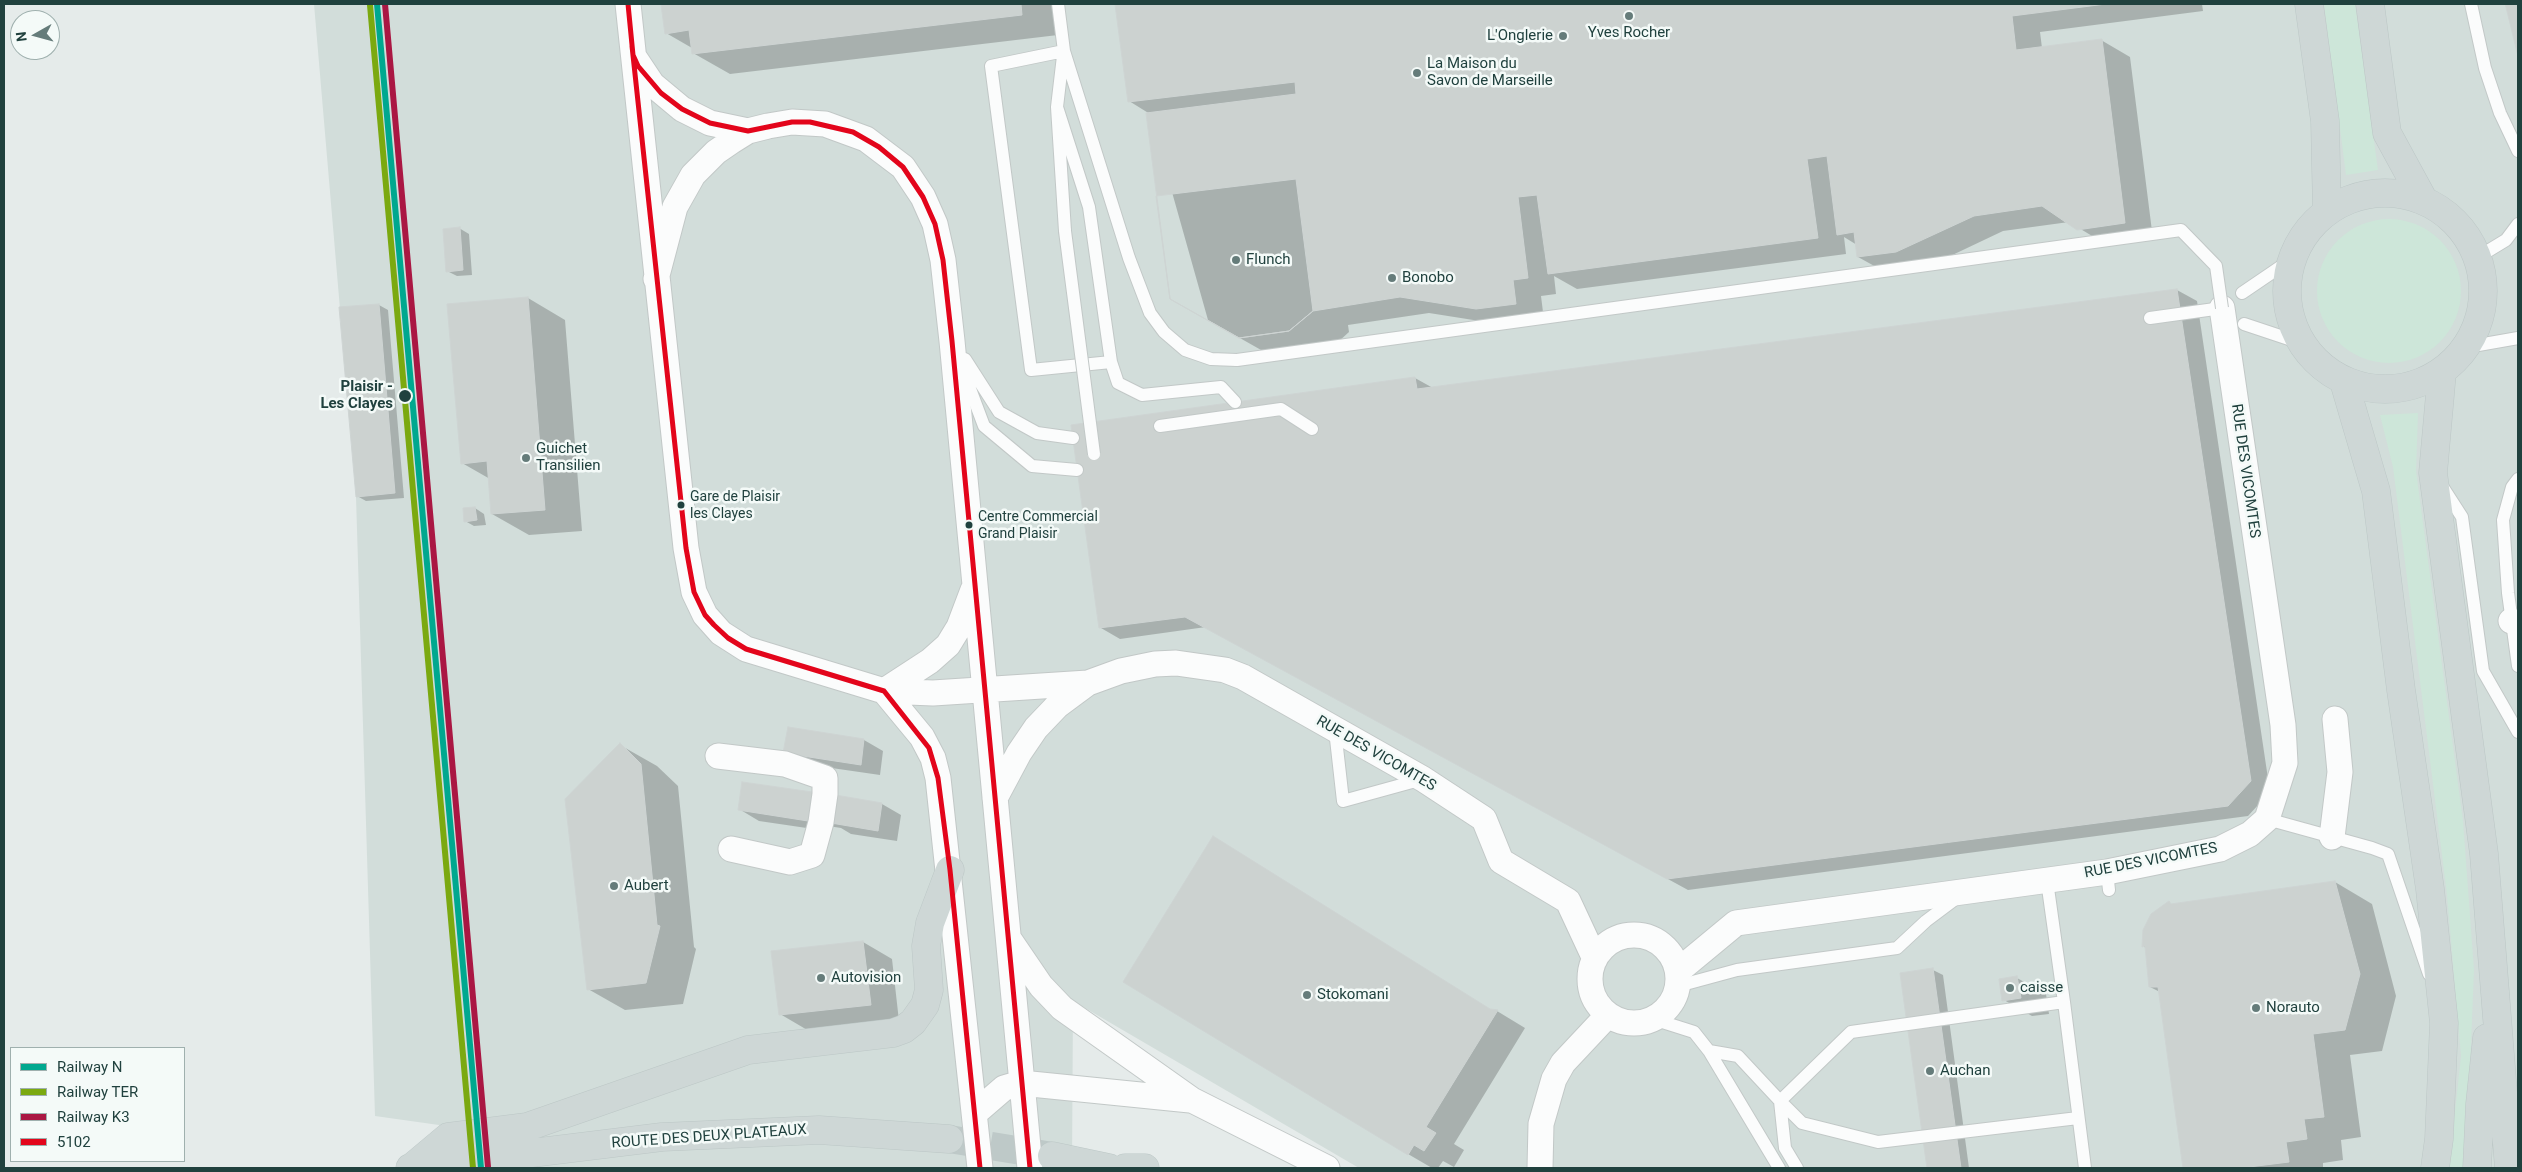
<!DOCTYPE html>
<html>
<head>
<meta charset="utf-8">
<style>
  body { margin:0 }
  #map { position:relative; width:2522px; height:1172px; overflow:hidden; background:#e5ebea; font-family:Roboto,sans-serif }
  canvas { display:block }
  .frame { position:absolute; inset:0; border:5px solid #20413e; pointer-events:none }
  .legend { position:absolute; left:10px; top:1047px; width:175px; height:115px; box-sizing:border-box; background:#f4faf8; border:1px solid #9fb0ae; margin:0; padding:6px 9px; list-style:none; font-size:15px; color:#20413e }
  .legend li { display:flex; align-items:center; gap:10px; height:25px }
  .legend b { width:25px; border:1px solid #9fb0ae }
  .north { position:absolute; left:10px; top:10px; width:50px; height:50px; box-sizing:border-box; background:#f4faf8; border:1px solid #9fb0ae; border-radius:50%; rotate:263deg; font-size:14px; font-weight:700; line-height:20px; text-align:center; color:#20413e }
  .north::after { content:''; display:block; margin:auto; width:18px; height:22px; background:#657c7a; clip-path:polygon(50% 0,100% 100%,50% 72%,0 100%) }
</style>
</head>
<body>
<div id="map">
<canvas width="2522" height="1172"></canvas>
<div class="frame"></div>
<ul class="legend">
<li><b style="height:6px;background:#00a88f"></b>Railway N</li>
<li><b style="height:6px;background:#7ba910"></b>Railway TER</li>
<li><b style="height:6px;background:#aa1743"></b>Railway K3</li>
<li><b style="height:6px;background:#e3051b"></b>5102</li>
</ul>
<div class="north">N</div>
</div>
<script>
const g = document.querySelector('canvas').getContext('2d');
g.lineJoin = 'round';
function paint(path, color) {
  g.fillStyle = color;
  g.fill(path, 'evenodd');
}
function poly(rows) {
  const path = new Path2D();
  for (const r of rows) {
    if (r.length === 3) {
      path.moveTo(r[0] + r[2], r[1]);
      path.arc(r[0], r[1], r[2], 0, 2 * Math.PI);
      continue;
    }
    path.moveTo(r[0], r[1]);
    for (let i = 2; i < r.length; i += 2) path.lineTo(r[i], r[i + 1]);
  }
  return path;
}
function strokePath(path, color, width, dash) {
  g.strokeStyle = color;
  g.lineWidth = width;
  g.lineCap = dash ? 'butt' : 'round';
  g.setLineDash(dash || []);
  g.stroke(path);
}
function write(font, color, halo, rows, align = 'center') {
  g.font = font + ' Roboto,sans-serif';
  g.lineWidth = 5;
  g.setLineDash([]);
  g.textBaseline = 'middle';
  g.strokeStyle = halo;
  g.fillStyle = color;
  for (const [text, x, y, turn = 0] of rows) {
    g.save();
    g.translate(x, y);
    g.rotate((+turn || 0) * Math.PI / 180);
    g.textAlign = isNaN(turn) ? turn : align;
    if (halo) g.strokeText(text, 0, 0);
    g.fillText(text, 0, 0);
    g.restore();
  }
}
paint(poly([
  [314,4,2518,4,2518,1168,1359,1168,1073,1001,1072,1168,444,1168,439,1125,375,1116,356,497]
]), '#d2ddda');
paint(poly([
  [2324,4,2355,4,2378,170,2346,175],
  [2389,291,72],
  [2418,413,2416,471,2463,821,2474,970,2466,1168,2449,1168,2461,1056,2447,895,2393,467,2380,415]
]), '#cde6d9');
paint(poly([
  [663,4,1055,4,1058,35,730,74,693,53,692,48,666,33],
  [1117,4,2202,4,2203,11,2040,32,2042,48,2101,40,2130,57,2153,239,2107,245,2069,222,2003,231,1925,268,1887,273,1858,257,1857,245,1844,237,1846,254,1577,289,1554,276,1556,294,1541,296,1544,320,1505,325,1429,313,1348,325,1349,332,1327,352,1277,359,1208,320,1150,114,1129,101],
  [2506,4,2518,4,2518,51,2507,7],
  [459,228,469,234,472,275,457,276,447,271],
  [2177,290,2197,301,2270,792,2248,816,1688,890,1206,627,1120,639,1101,628,1415,378,1433,388],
  [528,298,565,320,582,531,529,535,492,514,490,479,462,463],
  [379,305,388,310,404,498,366,501,357,496],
  [475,508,484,514,486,525,474,526,465,521],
  [864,740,883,751,880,775,804,764,785,753],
  [620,745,657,766,678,786,694,947,696,949,683,1004,625,1010,588,989],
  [743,783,882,804,901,815,897,841,851,834,841,828,828,826,827,831,759,821,739,809],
  [2335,882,2372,904,2396,996,2382,1051,2350,1055,2361,1137,2341,1140,2343,1160,2323,1163,2323,1168,2184,1168,2160,992,2150,987,2146,948,2143,946,2169,903,2172,905],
  [863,942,892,959,899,1021,809,1031,780,1014,773,952],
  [1933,970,1943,975,1969,1168,1928,1168,1901,974],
  [2017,978,2046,994,2049,1014,2032,1016,2004,1000],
  [1492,1011,1497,1011,1525,1028,1454,1144,1464,1150,1454,1167,1443,1161,1438,1168,1432,1168,1408,1154]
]), '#0003');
const building = poly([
  [661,4,1021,4,1022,15,692,54,689,30,665,34,661,4],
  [1115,4,2106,4,2012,16,2016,50,2102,39,2125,223,2077,230,2042,206,1974,216,1896,252,1857,257,1854,232,1837,235,1827,156,1807,159,1818,238,1548,274,1537,195,1518,197,1528,278,1513,280,1516,304,1476,309,1400,297,1313,311,1289,331,1239,338,1170,299,1146,113,1296,94,1295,82,1128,102,1115,4],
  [2505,4,2518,4,2518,56,2506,7,2505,4],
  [1296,179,1313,311,1289,331,1239,338,1170,299,1156,196,1296,179],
  [460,227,463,270,446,272,443,229,460,227],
  [2177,289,2251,781,2228,806,1667,879,1185,617,1099,628,1071,425,1415,377,1417,389,2177,289],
  [528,297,545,510,491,514,487,461,461,464,447,304,528,297],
  [379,304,395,493,356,497,339,307,379,304],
  [475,507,477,520,464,522,463,508,475,507],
  [788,727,864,739,861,765,783,753,788,727],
  [620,743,641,764,657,925,660,926,646,983,587,990,565,799,620,743],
  [742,782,812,792,808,821,738,810,742,782],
  [835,795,882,803,878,831,831,823,835,795],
  [1213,836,1490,1009,1498,1010,1426,1127,1436,1133,1424,1151,1414,1145,1408,1155,1123,982,1213,836],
  [2335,881,2360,974,2345,1030,2313,1034,2324,1117,2304,1119,2307,1139,2286,1142,2289,1162,2241,1168,2183,1168,2158,987,2149,987,2145,946,2142,947,2143,930,2151,914,2169,901,2171,904,2335,881],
  [863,941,871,1005,779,1015,771,951,863,941],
  [1933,968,1961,1168,1927,1168,1900,973,1933,968],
  [2017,976,2021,998,2002,1001,1999,979,2017,976]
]);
paint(building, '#ccd2d0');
strokePath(building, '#ced4d3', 1);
strokePath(poly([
  [949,1139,1052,1156]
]), '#bec9c8', 28, [28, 14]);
const lane = poly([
  [1058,4,1064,51,1129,258,1150,313,1164,332,1185,350,1211,359,1237,360],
  [2471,4,2485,68,2500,113,2518,151],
  [1064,51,991,66,1031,370,1111,362],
  [1063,56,1057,107,1065,231],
  [1057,107,1089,207,1111,362,1118,383,1142,395,1221,387,1235,402],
  [2478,257,2506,240,2518,224],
  [2242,293,2292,259],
  [2150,318,2222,308],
  [2244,324,2301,343],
  [2467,347,2518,338],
  [965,359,999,412,1037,433,1073,438],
  [963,370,984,426,1032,466,1077,470],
  [1160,426,1281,409,1312,429],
  [2518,479,2512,487,2503,520,2508,593,2518,666],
  [2442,486,2462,517,2483,671,2518,732],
  [1335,730,1343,801,1423,779],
  [2267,819,2372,848,2388,854,2429,974],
  [2107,872,2109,890],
  [1678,986,1737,970,1897,948,1926,921,1958,897],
  [2064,1002,2085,1168],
  [1653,1019,1694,1032,1709,1051,1738,1056,1780,1101,1851,1032,2064,1002,2047,881],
  [1709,1051,1779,1168],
  [1780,1101,1802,1123,1878,1142,2078,1118],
  [1780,1101,1785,1148,1797,1168]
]);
const street = poly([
  [628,4,686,548,694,592,705,615,721,633,746,649,884,691,933,693,1088,683],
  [634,57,652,84,682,109,710,123,748,131],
  [656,279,675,207,693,175,716,152,732,141,748,131,768,126,792,122,825,124,866,139,903,167,923,197,935,224,943,260,952,341,1030,1168],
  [2511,621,2518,623],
  [884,691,922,737,933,758,938,778,980,1168],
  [884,691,930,661,948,645,959,627,973,590],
  [718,756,785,764,825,778,825,794,821,822,812,855,790,862,731,849],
  [995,798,1019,753,1036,728,1057,706,1088,683,1121,671,1155,664,1176,663,1225,670,1243,677,1423,779,1484,819,1501,861,1568,901,1595,959],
  [2332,837,2340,772,2335,719],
  [1634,979,44],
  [1009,939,1041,986,1062,1008,1192,1100,1327,1168],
  [1678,971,1736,923,2107,872,2220,849,2250,834,2267,819,2285,763,2283,725,2222,308],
  [975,1113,1004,1088,1021,1083,1190,1100],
  [1540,1168,1541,1124,1554,1079,1563,1063,1608,1015]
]);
const primary = poly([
  [2309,4,2325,121,2327,212],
  [2370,4,2387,133,2424,201],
  [2385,291,98],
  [2442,372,2433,473,2484,854,2509,1168],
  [2344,382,2376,491,2401,690,2430,889,2444,1023,2439,1139,2435,1168],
  [1052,1156,1109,1168],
  [410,1168,662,1137,819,1130,949,1139],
  [411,1168,448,1137,527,1127,748,1050,893,1033,904,1029,913,1022,925,1005,929,990,926,946,930,923,950,870],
  [1125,1168,1145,1168],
  [2477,1168,2480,1104,2487,1038]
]);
strokePath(lane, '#c2c8c7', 14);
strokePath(street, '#c2c8c7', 27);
strokePath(primary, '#bcc7c6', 29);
strokePath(lane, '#fbfcfc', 12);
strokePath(street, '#fbfcfc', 25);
strokePath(primary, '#ced7d6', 28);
const laneBridge = poly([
  [1065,231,1094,454],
  [1237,360,2181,230,2216,266,2222,308]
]);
strokePath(laneBridge, '#c2c8c7', 14, []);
strokePath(laneBridge, '#fbfcfc', 12);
strokePath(poly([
  [628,4,633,55,638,66,661,93,682,109,710,123,748,131,792,122,810,122,853,132,879,147,903,167,923,197,935,224,943,260,952,341,1030,1168],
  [632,46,686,548,694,592,705,615,714,625,728,638,746,649,884,691,929,748,938,778,950,870,980,1168]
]), '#e3051b', 5);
strokePath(poly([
  [377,4,481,1168]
]), '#00a88f', 6);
strokePath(poly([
  [370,5,473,1168]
]), '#7ba910', 6);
strokePath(poly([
  [385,4,488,1167]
]), '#aa1743', 6);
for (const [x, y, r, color] of [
  [1629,16,5,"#657c7a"],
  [1563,36,5,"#657c7a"],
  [1417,73,5,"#657c7a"],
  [1236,260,5,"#657c7a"],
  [1392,278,5,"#657c7a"],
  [405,396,7,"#20413e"],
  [526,458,5,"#657c7a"],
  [681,505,4.5,"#20413e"],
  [969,525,4.5,"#20413e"],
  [614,886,5,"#657c7a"],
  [821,978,5,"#657c7a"],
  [2010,988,5,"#657c7a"],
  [1307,995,5,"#657c7a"],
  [2256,1008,5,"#657c7a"],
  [1930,1071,5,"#657c7a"]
]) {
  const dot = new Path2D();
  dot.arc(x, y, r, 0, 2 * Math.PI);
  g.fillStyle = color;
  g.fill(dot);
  strokePath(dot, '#f4faf8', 2);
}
write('14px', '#20413e', '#f4faf8', [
  ["Gare de Plaisir",690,497],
  ["les Clayes",690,514],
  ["Centre Commercial",978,517],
  ["Grand Plaisir",978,534]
], 'left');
write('15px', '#20413e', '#f4faf8', [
  ["Yves Rocher",1629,33,"center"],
  ["L'Onglerie",1553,36,"right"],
  ["La Maison du",1427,64],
  ["Savon de Marseille",1427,81],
  ["Flunch",1246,260],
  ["Bonobo",1402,278],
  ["Guichet",536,449],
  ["Transilien",536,466],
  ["Aubert",624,886],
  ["Autovision",831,978],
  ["caisse",2020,988],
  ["Stokomani",1317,995],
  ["Norauto",2266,1008],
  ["Auchan",1940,1071]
], 'left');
write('bold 15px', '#20413e', '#f4faf8', [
  ["Plaisir -",393,387],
  ["Les Clayes",393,404]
], 'right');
write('15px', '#20413e', '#f4faf8', [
  ["RUE DES VICOMTES",2245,471,82],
  ["RUE DES VICOMTES",1376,754,30],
  ["RUE DES VICOMTES",2151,861,-11],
  ["ROUTE DES DEUX PLATEAUX",709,1137,-4]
]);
</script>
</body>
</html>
